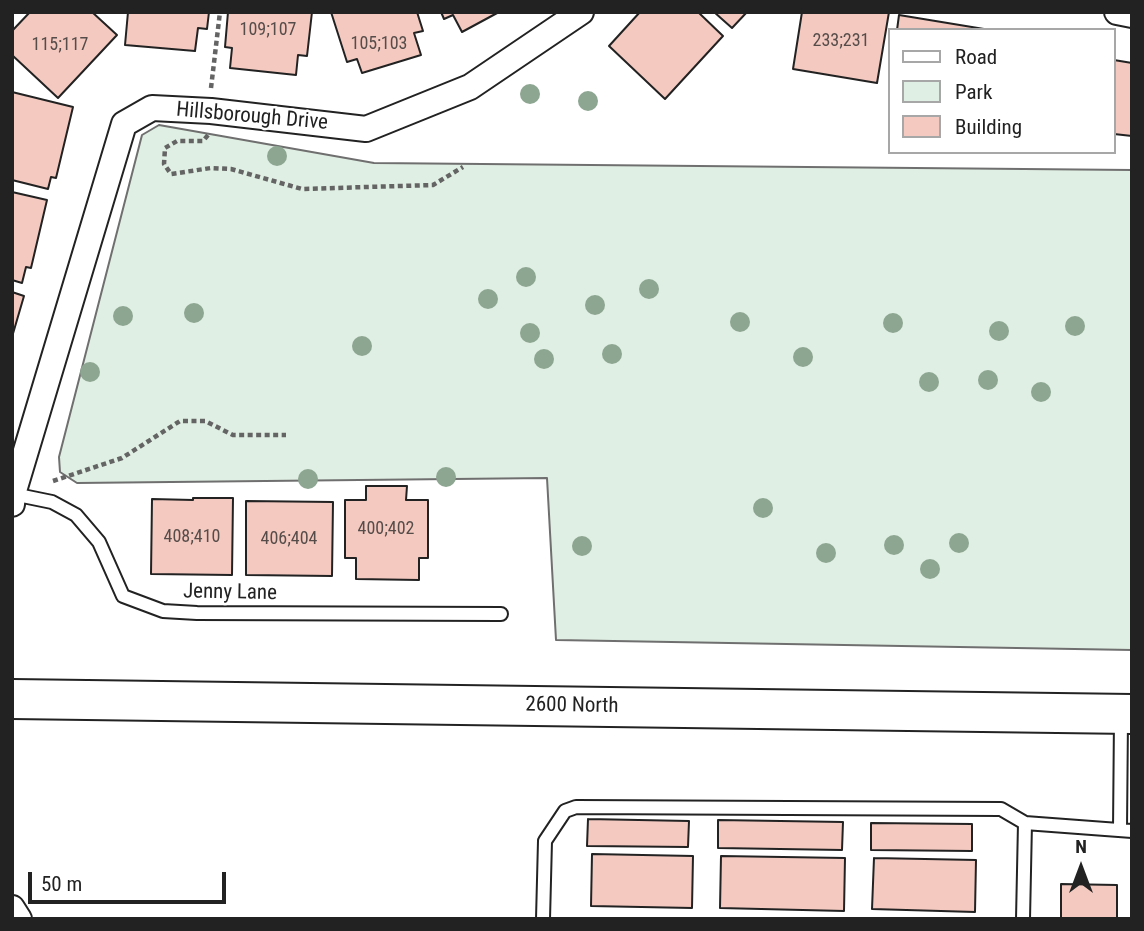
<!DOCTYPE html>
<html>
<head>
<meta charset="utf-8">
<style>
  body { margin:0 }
  #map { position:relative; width:1144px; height:931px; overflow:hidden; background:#fff; font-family:"Roboto Condensed",sans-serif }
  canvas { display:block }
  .frame { position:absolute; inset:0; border:14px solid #222; pointer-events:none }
  .legend { position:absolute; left:888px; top:28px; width:228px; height:126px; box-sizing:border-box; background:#fff; border:2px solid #a7a7a7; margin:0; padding:9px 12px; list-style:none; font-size:21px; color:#222 }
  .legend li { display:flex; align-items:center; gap:14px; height:35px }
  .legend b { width:35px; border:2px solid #a7a7a7 }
  .north { position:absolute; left:1046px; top:833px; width:70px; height:70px; -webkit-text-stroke:5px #fff; paint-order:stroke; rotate:0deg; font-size:19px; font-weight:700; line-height:28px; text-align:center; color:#222 }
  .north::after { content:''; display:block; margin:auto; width:24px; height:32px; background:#222; clip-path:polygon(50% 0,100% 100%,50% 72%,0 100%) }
  .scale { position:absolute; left:28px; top:872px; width:198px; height:32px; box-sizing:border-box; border:4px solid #222; border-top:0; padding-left:9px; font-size:21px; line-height:24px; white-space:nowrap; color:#222; -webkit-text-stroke:5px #fff; paint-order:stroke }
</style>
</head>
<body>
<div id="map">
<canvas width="1144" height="931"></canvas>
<div class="frame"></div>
<ul class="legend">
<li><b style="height:9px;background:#fff"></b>Road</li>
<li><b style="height:19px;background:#e0efe3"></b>Park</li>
<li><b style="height:19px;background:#f3c9c0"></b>Building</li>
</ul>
<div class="north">N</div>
<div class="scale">50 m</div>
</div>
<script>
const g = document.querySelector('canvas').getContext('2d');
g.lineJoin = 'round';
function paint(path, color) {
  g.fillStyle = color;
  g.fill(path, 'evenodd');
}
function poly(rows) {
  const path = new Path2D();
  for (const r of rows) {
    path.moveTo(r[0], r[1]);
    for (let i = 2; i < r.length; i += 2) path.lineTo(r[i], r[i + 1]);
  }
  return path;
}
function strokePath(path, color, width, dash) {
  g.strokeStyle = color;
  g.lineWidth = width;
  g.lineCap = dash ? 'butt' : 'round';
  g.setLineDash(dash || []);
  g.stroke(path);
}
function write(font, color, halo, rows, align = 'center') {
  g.font = font + ' "Roboto Condensed",sans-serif';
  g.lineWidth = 5;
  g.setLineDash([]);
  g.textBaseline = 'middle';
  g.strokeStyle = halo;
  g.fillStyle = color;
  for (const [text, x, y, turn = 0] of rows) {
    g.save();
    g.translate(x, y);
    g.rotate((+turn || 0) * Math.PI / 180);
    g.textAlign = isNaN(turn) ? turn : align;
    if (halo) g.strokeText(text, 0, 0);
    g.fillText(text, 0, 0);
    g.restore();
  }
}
const green = poly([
  [159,125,374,163,1132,170,1132,650,556,640,547,478,77,483,60,472,59,457,142,135,159,125]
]);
paint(green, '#e0efe3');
strokePath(green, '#6f6f6f', 2);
const building = poly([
  [30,12,92,12,117,35,58,98,12,55,12,31,30,12],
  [128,12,209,12,207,29,198,28,195,51,125,45,128,12],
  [228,12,312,12,307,56,298,55,296,75,230,68,232,48,225,47,228,12],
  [331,12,417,12,423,31,414,33,421,55,362,73,357,59,347,62,331,12],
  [441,12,499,12,462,32,453,15,444,19,441,12],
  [640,12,698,12,723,36,665,99,609,46,640,12],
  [714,12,747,12,732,28,714,12],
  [802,12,889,12,877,83,793,69,802,12],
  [899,15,984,29,984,30,897,30,899,15],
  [1114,60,1132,63,1132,136,1114,134,1114,60],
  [12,92,73,107,56,178,51,177,48,189,12,180,12,92],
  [12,192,47,200,31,268,26,267,22,283,12,280,12,192],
  [12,292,24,296,12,337,12,292],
  [366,486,407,486,406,500,428,500,428,558,419,558,419,580,356,579,356,558,345,558,345,500,366,500,366,486],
  [193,498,233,498,232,575,151,574,152,499,193,500,193,498],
  [246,501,333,502,332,576,246,575,246,501],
  [588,819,689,821,688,847,587,846,588,819],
  [718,820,843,822,842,850,718,848,718,820],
  [871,823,972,824,972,851,871,850,871,823],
  [592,854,693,856,692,908,591,906,592,854],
  [721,856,845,858,844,911,720,908,721,856],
  [874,858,976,860,975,912,872,909,874,858],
  [1061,884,1117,885,1117,919,1061,919,1061,884]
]);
paint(building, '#f3c9c0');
strokePath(building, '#222', 2);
const lane = poly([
  [13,494,52,502,76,515,99,542,123,596,163,611,197,613,501,614],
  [1120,829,1121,718],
  [543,919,545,841,565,811,576,807,1001,809,1025,823],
  [1023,919,1025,823,1132,831]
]);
const street = poly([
  [1117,12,1132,15],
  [12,504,13,494,124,124,152,108,211,111,366,129,470,87,581,12],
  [12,908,19,919]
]);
const primary = poly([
  [12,699,1132,714]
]);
strokePath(lane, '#222', 16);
strokePath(street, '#222', 28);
strokePath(primary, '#222', 42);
strokePath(poly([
  [211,88,220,12],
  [208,135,203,141,177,141,165,148,164,164,171,174,211,168,231,169,302,189,433,185,463,167],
  [53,481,122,458,180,421,205,421,233,435,286,435]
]), '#646464', 4.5, [5, 3.5]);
strokePath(lane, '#fff', 12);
strokePath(street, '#fff', 24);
strokePath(primary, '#fff', 38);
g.fillStyle = '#8da692';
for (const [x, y] of [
  [530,94],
  [588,101],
  [277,156],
  [526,277],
  [649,289],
  [488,299],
  [595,305],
  [194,313],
  [123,316],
  [740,322],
  [893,323],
  [1075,326],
  [999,331],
  [530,333],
  [362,346],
  [612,354],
  [803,357],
  [544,359],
  [90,372],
  [988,380],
  [929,382],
  [1041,392],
  [446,477],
  [308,479],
  [763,508],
  [959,543],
  [894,545],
  [582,546],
  [826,553],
  [930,569]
]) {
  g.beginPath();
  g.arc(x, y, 10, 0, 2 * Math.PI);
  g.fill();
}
write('18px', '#564c4a', null, [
  ["109;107",268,30],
  ["233;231",841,41],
  ["105;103",379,44],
  ["115;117",60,45],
  ["400;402",386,529],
  ["408;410",192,537],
  ["406;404",289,539]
]);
write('21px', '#222', '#fff', [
  ["Hillsborough Drive",252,117,5],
  ["Jenny Lane",230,593,1],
  ["2600 North",572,706,1]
]);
</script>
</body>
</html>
